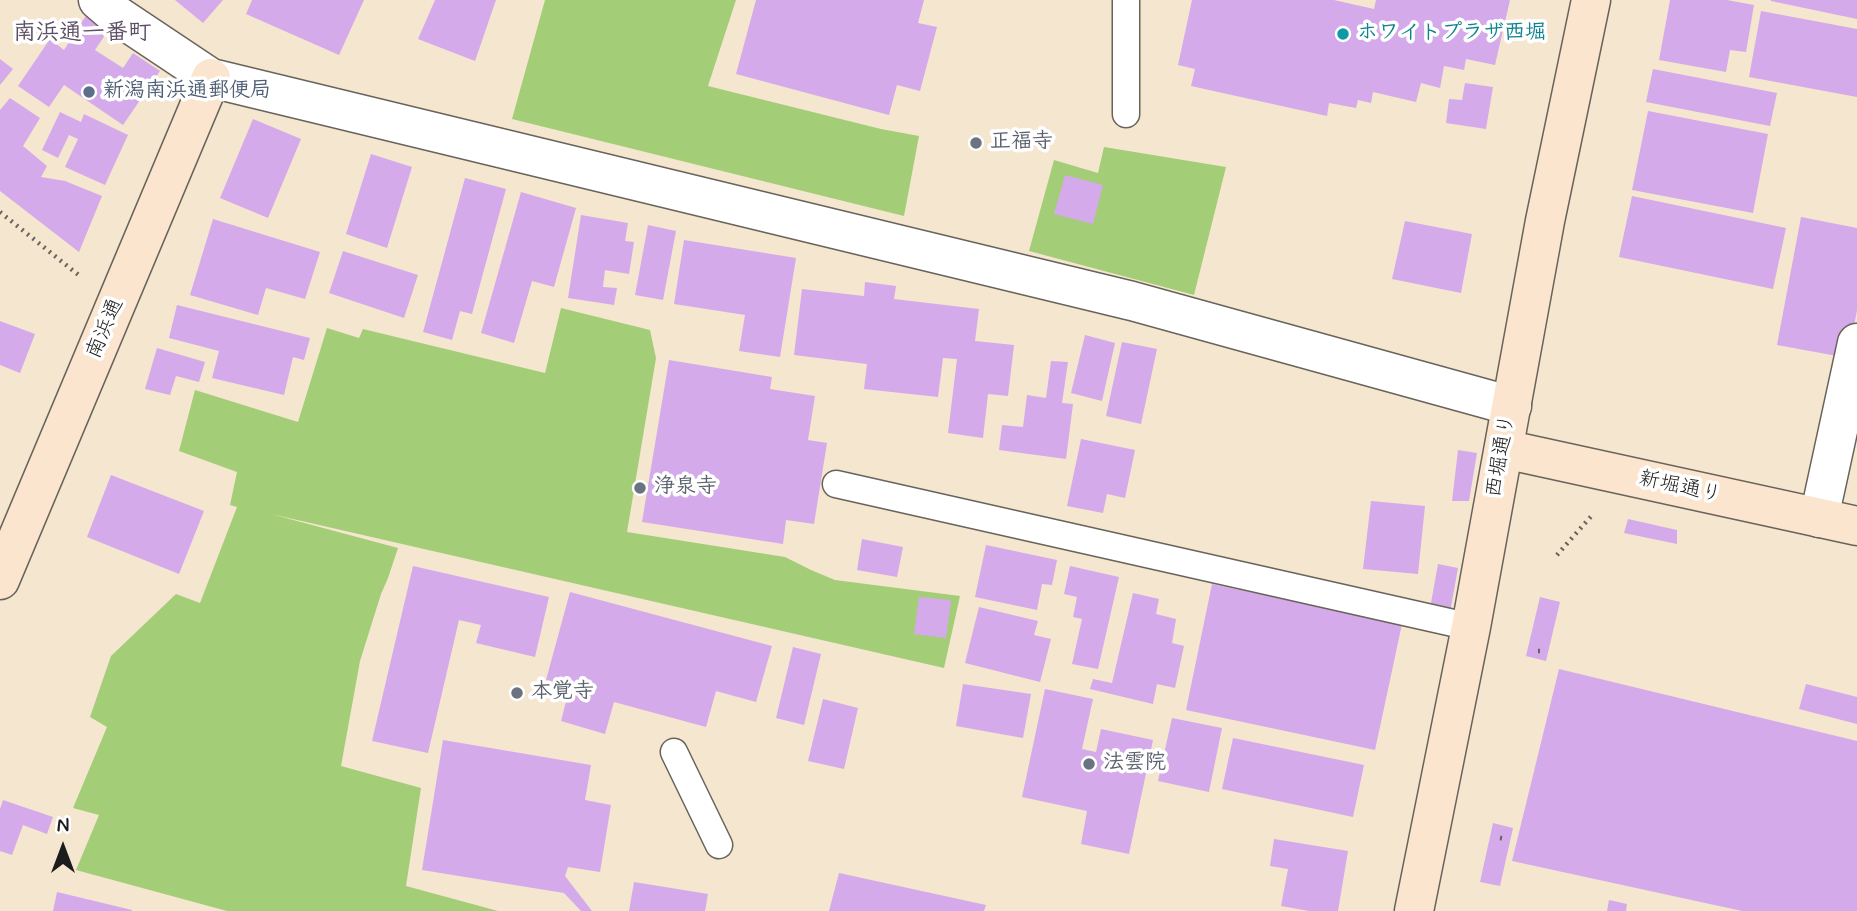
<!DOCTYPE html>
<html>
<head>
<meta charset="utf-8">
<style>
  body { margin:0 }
  #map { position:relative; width:1857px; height:911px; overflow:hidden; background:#f5e6cf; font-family:Mynerve,sans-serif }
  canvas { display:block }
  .north { position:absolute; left:28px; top:813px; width:70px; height:70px; -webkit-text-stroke:5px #fff; paint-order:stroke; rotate:0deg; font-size:19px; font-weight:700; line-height:28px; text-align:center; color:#1c1c1c }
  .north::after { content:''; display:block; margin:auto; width:24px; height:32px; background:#1c1c1c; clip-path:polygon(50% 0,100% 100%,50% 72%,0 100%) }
</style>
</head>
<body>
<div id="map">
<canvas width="1857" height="911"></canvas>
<div class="north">N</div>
</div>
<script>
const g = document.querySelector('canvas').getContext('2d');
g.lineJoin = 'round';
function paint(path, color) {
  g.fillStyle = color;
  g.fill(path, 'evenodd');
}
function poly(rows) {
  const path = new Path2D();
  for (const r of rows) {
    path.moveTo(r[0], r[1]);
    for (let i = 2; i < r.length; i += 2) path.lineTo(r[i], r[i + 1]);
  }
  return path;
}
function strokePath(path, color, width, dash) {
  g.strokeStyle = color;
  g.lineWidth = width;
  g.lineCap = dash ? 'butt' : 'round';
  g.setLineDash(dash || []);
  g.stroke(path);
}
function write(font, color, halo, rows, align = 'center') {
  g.font = font + ' Mynerve,"Klee One",sans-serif';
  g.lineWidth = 7;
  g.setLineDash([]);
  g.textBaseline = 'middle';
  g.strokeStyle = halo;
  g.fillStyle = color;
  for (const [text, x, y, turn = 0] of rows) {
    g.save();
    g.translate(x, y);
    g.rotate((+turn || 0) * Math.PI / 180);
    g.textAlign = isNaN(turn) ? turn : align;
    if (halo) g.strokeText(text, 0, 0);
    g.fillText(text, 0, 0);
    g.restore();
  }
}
paint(poly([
  [545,0,736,0,708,86,881,129,919,136,904,216,512,119],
  [1104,147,1226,167,1194,295,1029,251,1054,160,1098,173],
  [561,308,650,330,656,358,627,532,785,557,811,570,835,580,960,596,944,668,271,514,398,548,388,578,381,594,360,661,341,766,421,788,406,886,498,911,227,911,76,870,99,815,73,808,107,727,90,717,111,656,176,594,200,603,237,507,230,505,237,472,179,451,195,390,298,422,327,328,359,338,363,329,545,373]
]), '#a4cd78');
paint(poly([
  [175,0,223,0,203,23],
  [252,0,364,0,339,55,246,14],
  [435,0,496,0,475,61,418,39],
  [756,0,924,0,918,23,937,27,920,91,897,85,889,115,736,74],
  [1192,0,1334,0,1374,9,1376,0,1510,0,1495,65,1466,59,1464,70,1444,66,1440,88,1421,83,1416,102,1373,92,1371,103,1358,100,1356,108,1329,103,1327,116,1191,86,1195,69,1178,65],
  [1670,0,1727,0,1754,5,1746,52,1730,50,1726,72,1659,60],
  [1771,0,1857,0,1857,19,1771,1],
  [1761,11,1857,29,1857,97,1749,77],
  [87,14,109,29,95,50,123,68,133,53,160,71,123,125,64,85,49,107,18,86,50,39,64,50],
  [0,59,13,69,0,85],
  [1653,69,1777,93,1770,126,1646,102],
  [1465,83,1493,87,1486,129,1446,123,1449,99,1462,100],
  [10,98,40,118,23,146,47,166,41,177,65,181,102,196,79,252,0,191,0,110],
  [1648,111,1768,134,1753,213,1632,190],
  [60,112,81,122,84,114,128,135,105,185,65,167,78,139,69,135,58,158,42,150],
  [253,119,301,139,268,218,220,198],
  [371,154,412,167,387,248,346,234],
  [1065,175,1103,185,1093,224,1054,214],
  [465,178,506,189,472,314,460,311,452,340,423,332],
  [521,192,576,208,554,287,532,281,514,343,481,333],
  [1632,196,1786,228,1773,289,1619,257],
  [581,215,628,223,625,241,634,242,629,274,605,270,603,287,617,288,614,305,568,298],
  [1801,217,1857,228,1857,310,1848,358,1777,345],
  [213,219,320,252,305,299,266,288,258,315,190,295],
  [1405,221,1472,234,1461,293,1392,279],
  [648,225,676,231,663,300,635,295],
  [684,240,796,258,780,357,739,351,745,315,674,304],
  [343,251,418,275,404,318,329,293],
  [865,282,896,286,894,299,979,309,975,341,1014,345,1008,396,988,394,983,438,948,433,957,359,943,358,938,397,864,389,867,364,794,355,802,289,864,296],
  [177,305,310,338,304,360,293,357,284,395,212,378,219,351,169,338],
  [0,321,35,334,20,373,0,365],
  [1085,335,1115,343,1102,401,1071,393],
  [1122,342,1157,349,1141,424,1106,416],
  [157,348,205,362,199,382,176,376,170,395,145,389],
  [669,360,772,377,770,389,815,396,808,440,827,443,814,524,786,520,783,544,642,522],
  [1051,361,1068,362,1062,403,1073,404,1066,459,999,450,1002,425,1023,427,1027,395,1046,398],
  [1081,439,1135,450,1125,498,1107,494,1103,513,1067,506],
  [1458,450,1477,453,1469,501,1452,501],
  [111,475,204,511,179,574,87,537],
  [1371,501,1425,506,1418,574,1363,569],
  [1628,519,1677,530,1677,544,1624,533],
  [862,539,903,547,897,577,857,570],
  [986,545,1057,560,1052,585,1042,584,1037,610,975,597],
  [1438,564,1458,568,1449,618,1429,614],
  [413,566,549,597,535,657,476,643,481,625,459,620,428,753,372,741],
  [1070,566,1119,577,1098,669,1072,664,1082,619,1073,617,1077,597,1064,594],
  [1212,584,1402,624,1375,750,1186,710],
  [570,592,772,646,756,702,716,691,706,727,614,702,605,734,561,721,570,686,546,680],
  [1133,593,1159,599,1156,614,1176,619,1172,643,1184,646,1175,688,1157,684,1153,704,1090,689,1093,679,1112,683],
  [919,597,951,600,946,638,914,634],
  [1540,597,1560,602,1546,661,1526,656],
  [979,607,1038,621,1034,635,1051,639,1040,682,965,663],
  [793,647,821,654,804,725,776,718],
  [1559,669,1857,741,1857,911,1742,911,1512,861],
  [963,684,1031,694,1023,738,956,726],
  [1806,684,1857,697,1857,724,1799,709],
  [1045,689,1093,699,1082,749,1096,752,1101,729,1153,740,1129,854,1081,844,1087,811,1022,797],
  [823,699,858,708,844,769,808,761],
  [1172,718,1222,728,1209,792,1158,781],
  [1233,738,1364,765,1353,817,1222,789],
  [443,740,591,765,585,800,611,805,600,872,568,867,565,876,592,911,581,911,564,893,422,870],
  [3,800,53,817,47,834,23,825,12,855,0,851,0,809],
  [1493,823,1513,828,1500,886,1480,882],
  [1274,839,1348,851,1338,911,1309,911,1281,906,1288,869,1270,866],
  [839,873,986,905,984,911,829,911],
  [634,882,708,894,705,911,629,911],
  [57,892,132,910,132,911,53,911],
  [1609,900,1627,904,1626,911,1607,911]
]), '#d4aaeb');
const lane = poly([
  [1126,0,1126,114],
  [836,484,1471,627],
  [674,752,719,845]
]);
const street = poly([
  [98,0,112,12,211,78,1132,301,1512,406],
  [1819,518,1857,343]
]);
const secondary = poly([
  [1504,449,1857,526],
  [0,580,211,78],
  [1414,911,1471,627,1545,221,1591,0]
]);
strokePath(lane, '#68635b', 29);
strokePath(street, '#68635b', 41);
strokePath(secondary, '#68635b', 41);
strokePath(poly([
  [0,212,81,277],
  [1557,555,1594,513],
  [1538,651,1543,651],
  [1500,838,1506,839]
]), '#68635b', 4.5, [2, 5]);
strokePath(lane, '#fff', 26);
strokePath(street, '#fff', 38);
strokePath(secondary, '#fbe5cf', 38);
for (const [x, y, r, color] of [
  [1343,34,7,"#0f9aa8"],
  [89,92,7,"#5c6f8a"],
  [976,143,7,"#6b7280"],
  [640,488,7,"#6b7280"],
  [517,693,7,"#6b7280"],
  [1089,764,7,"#6b7280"]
]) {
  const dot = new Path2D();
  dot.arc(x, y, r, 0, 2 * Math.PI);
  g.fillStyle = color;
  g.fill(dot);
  strokePath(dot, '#fff', 2.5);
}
write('bold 21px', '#0d838f', '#fff', [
  ["ホワイトプラザ西堀",1357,34]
], 'left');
write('bold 21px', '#4e5e75', '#fff', [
  ["新潟南浜通郵便局",103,92]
], 'left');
write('bold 21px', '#5b616d', '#fff', [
  ["正福寺",990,143],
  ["浄泉寺",654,488],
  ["本覚寺",531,693],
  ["法雲院",1103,764]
], 'left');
write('21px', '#1c1c1c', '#fff', [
  ["南浜通",106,329,-67],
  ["西堀通り",1502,456,-80],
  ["新堀通り",1680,488,12]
]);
write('bold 23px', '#5c4e64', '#fff', [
  ["南浜通一番町",82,34]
]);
</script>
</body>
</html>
